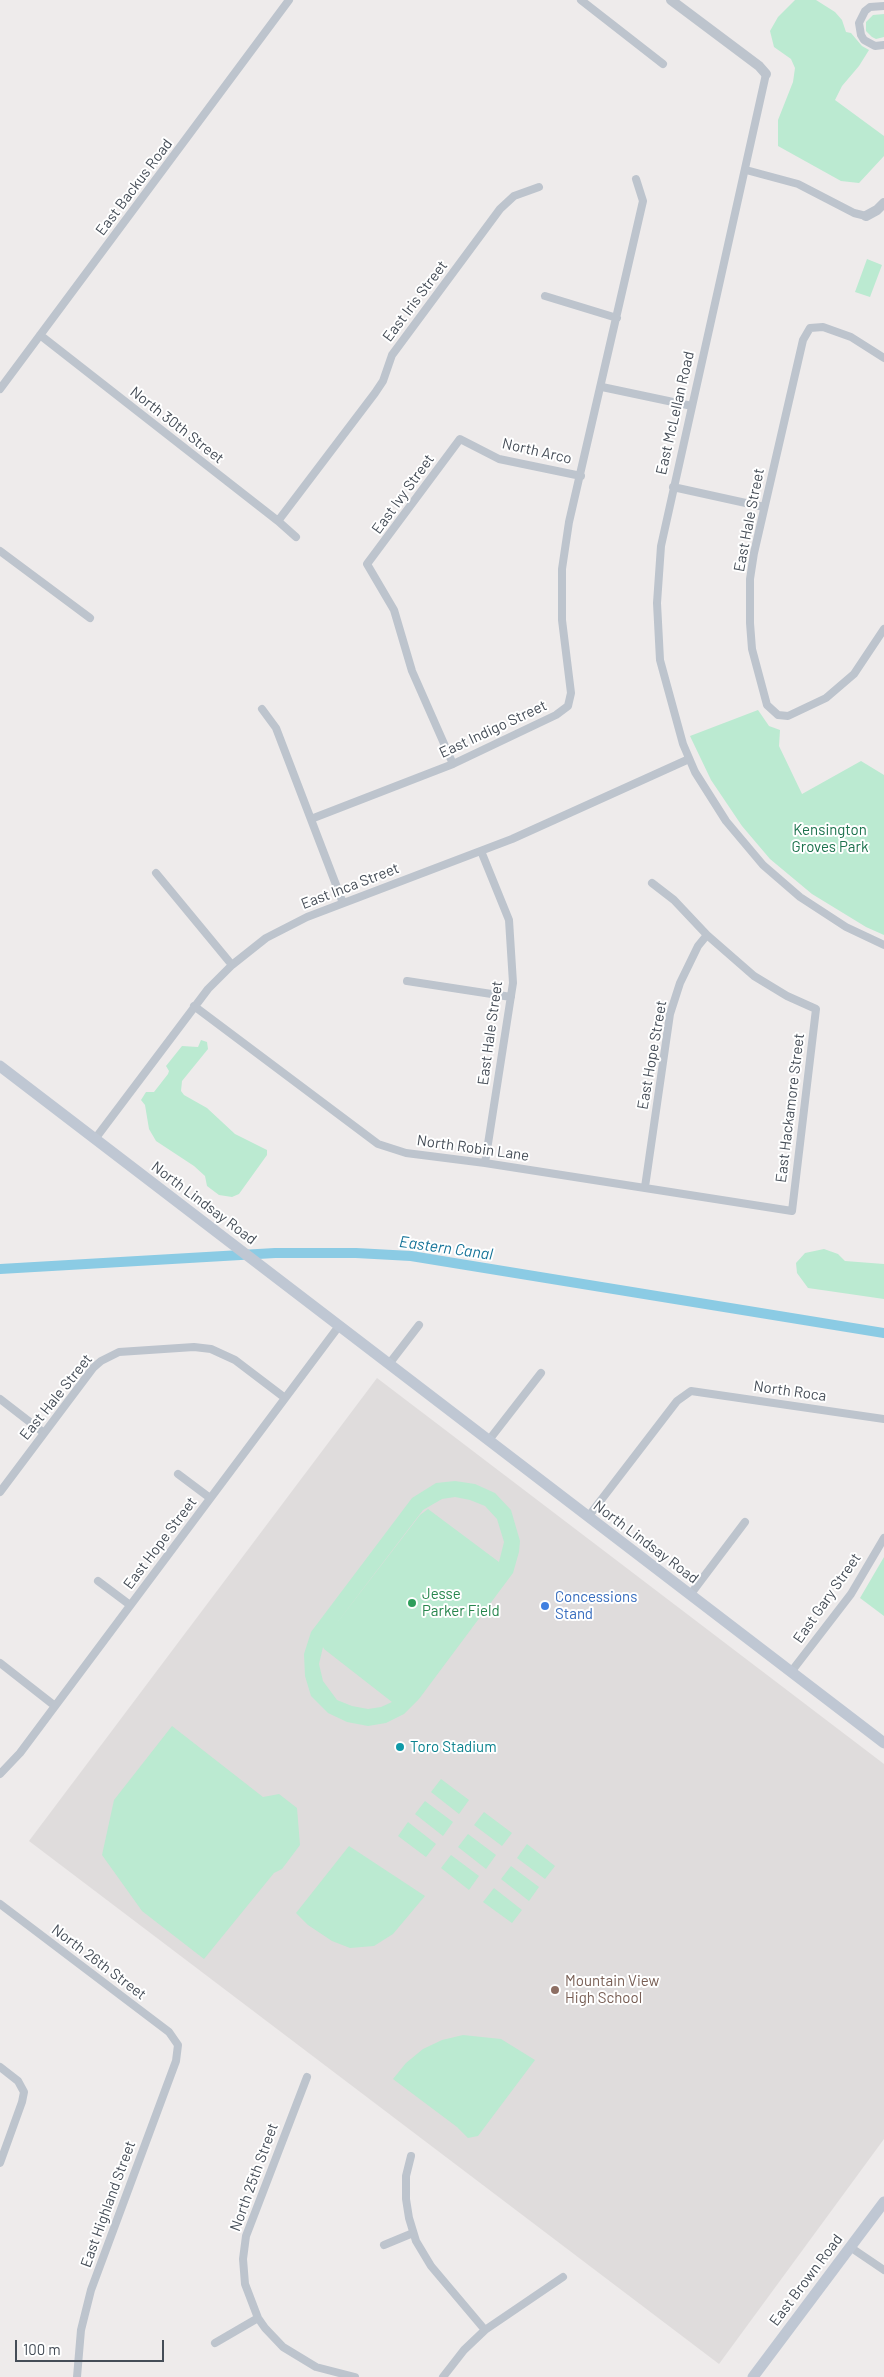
<!DOCTYPE html>
<html>
<head>
<meta charset="utf-8">
<style>
  body { margin:0 }
  #map { position:relative; width:884px; height:2377px; overflow:hidden; background:#eeebeb; font-family:Barlow,sans-serif }
  canvas { display:block }
  .scale { position:absolute; left:15px; top:2340px; width:149px; height:22px; box-sizing:border-box; border:2px solid #454d57; border-top:0; padding-left:6px; font-size:15px; line-height:18px; white-space:nowrap; color:#454d57; -webkit-text-stroke:4px #fff; paint-order:stroke }
</style>
</head>
<body>
<div id="map">
<canvas width="884" height="2377"></canvas>
<div class="scale">100 m</div>
</div>
<script>
const g = document.querySelector('canvas').getContext('2d');
g.lineJoin = 'round';
function paint(path, color) {
  g.fillStyle = color;
  g.fill(path, 'evenodd');
}
function poly(rows) {
  const path = new Path2D();
  for (const r of rows) {
    path.moveTo(r[0], r[1]);
    for (let i = 2; i < r.length; i += 2) path.lineTo(r[i], r[i + 1]);
  }
  return path;
}
function strokePath(path, color, width, dash) {
  g.strokeStyle = color;
  g.lineWidth = width;
  g.lineCap = dash ? 'butt' : 'round';
  g.setLineDash(dash || []);
  g.stroke(path);
}
function write(font, color, halo, rows, align = 'center') {
  g.font = font + ' Barlow,sans-serif';
  g.lineWidth = 4;
  g.setLineDash([]);
  g.textBaseline = 'middle';
  g.strokeStyle = halo;
  g.fillStyle = color;
  for (const [text, x, y, turn = 0] of rows) {
    g.save();
    g.translate(x, y);
    g.rotate((+turn || 0) * Math.PI / 180);
    g.textAlign = isNaN(turn) ? turn : align;
    if (halo) g.strokeText(text, 0, 0);
    g.fillText(text, 0, 0);
    g.restore();
  }
}
paint(poly([
  [377,1378,884,1764,884,2139,719,2364,29,1841]
]), '#dfdcdc');
paint(poly([
  [795,0,816,0,835,12,842,20,846,32,851,33,862,46,869,50,859,66,842,86,835,100,884,136,884,156,859,183,841,181,778,146,778,120,793,82,795,68,791,59,774,47,770,31,778,17],
  [884,14,884,37,876,39,872,37,866,31,866,22,873,15],
  [867,259,882,265,870,297,855,292],
  [758,710,769,726,780,730,779,746,802,794,861,761,884,775,884,935,866,927,812,894,770,859,742,826,711,780,690,736],
  [201,1040,207,1042,208,1049,182,1081,181,1091,184,1095,207,1108,235,1134,267,1150,267,1155,239,1194,232,1197,219,1195,207,1186,205,1176,194,1166,156,1141,149,1129,145,1105,141,1100,146,1092,154,1092,168,1074,169,1071,166,1066,182,1046,198,1047],
  [824,1249,838,1254,845,1261,884,1264,884,1299,808,1288,797,1273,796,1263,805,1253],
  [455,1481,475,1484,495,1493,511,1510,520,1541,519,1552,513,1573,419,1699,404,1714,386,1723,368,1726,347,1722,328,1713,311,1696,305,1676,304,1654,311,1632,412,1498,436,1483],
  [455,1497,470,1500,485,1506,497,1519,504,1542,499,1562,428,1509,420,1515,333,1628,423,1510,442,1499],
  [323,1647,324,1649,392,1702,381,1707,368,1709,352,1706,337,1700,323,1681,319,1664],
  [884,1557,884,1616,860,1598],
  [172,1726,263,1797,279,1794,297,1808,300,1845,282,1869,274,1873,204,1959,142,1911,102,1855,114,1800],
  [441,1779,469,1800,459,1814,431,1792],
  [425,1801,453,1822,443,1836,415,1814],
  [484,1812,512,1833,502,1846,474,1825],
  [408,1822,436,1844,426,1857,398,1836],
  [468,1834,496,1855,486,1869,458,1847],
  [527,1844,555,1866,545,1879,517,1858],
  [349,1846,425,1896,393,1934,374,1946,350,1948,332,1941,308,1925,296,1913],
  [451,1855,479,1876,469,1890,441,1868],
  [511,1866,539,1887,529,1901,501,1879],
  [494,1888,522,1910,512,1923,483,1902],
  [463,2035,501,2039,535,2060,478,2136,468,2138,457,2127,393,2079,406,2063,423,2049,442,2040]
]), '#bbead1');
strokePath(poly([
  [0,1269,275,1253,356,1253,411,1256,884,1333]
]), '#8bcbe4', 10);
strokePath(poly([
  [581,0,663,64],
  [884,6,870,7,865,11,859,23,861,35,864,40,875,46,884,45],
  [766,74,661,546,657,603,660,660,683,744,695,772,726,821,763,865,800,897,846,927,884,945],
  [746,170,798,184,854,213,866,216],
  [545,296,617,318],
  [40,335,278,521,296,537],
  [884,358,851,337,823,327,810,328,803,340,754,553,750,579,750,623,752,649,767,705,778,715,788,716,826,698,854,674,884,629],
  [602,387,692,406],
  [0,389,289,0],
  [673,487,764,507],
  [278,521,375,393,383,381,392,355,500,209,514,196,539,187],
  [0,551,90,618],
  [262,709,276,728,343,903],
  [453,764,412,671,394,610,367,564,460,439,499,459,581,476],
  [311,819,453,764,556,715,568,706,571,693,562,620,562,569,569,522,643,201,636,179],
  [481,851,509,920,513,983,485,1163],
  [156,873,232,965],
  [407,981,511,997],
  [194,1006,378,1144,406,1153,485,1163,792,1211,816,1009,787,996,754,976,707,935,674,900,652,883],
  [95,1139,208,989,232,965,266,938,307,917,512,839,689,759],
  [645,1187,670,1014,680,983,698,946,707,935],
  [389,1364,419,1325],
  [0,1399,44,1433],
  [489,1440,541,1373],
  [178,1474,210,1498],
  [0,1492,93,1368,101,1361,119,1352,194,1347,211,1349,235,1360,285,1398],
  [588,1517,677,1401,691,1391,884,1419],
  [98,1581,130,1605],
  [690,1595,745,1522],
  [0,1663,55,1706],
  [791,1672,851,1594,884,1538],
  [0,1774,20,1753,339,1326],
  [0,1904,169,2032,178,2045,176,2061,91,2290,81,2330,77,2377],
  [0,2067,18,2081,24,2092,22,2102,0,2163],
  [307,2077,246,2236,243,2259,245,2284,258,2318,265,2328,283,2347,316,2367,355,2377],
  [411,2156,406,2176,406,2199,409,2218,416,2241,431,2266,485,2330],
  [384,2245,413,2233],
  [850,2247,884,2270],
  [215,2343,258,2318],
  [443,2377,464,2350,485,2330,563,2277]
]), '#bdc4cd', 8);
strokePath(poly([
  [671,0,759,66,766,74],
  [866,216,877,210,884,203]
]), '#bdc4cd', 10);
strokePath(poly([
  [0,1066,884,1743],
  [753,2377,884,2202]
]), '#bfc7d3', 11);
for (const [x, y, r, color] of [
  [412,1603,5,"#2e9e5b"],
  [545,1606,5,"#3f7fe0"],
  [400,1747,5,"#0f9aa8"],
  [555,1990,5,"#8d6e63"]
]) {
  const dot = new Path2D();
  dot.arc(x, y, r, 0, 2 * Math.PI);
  g.fillStyle = color;
  g.fill(dot);
  strokePath(dot, '#fff', 2);
}
write('15px', '#454d57', '#fff', [
  ["East Backus Road",134,187,-53],
  ["East Iris Street",415,301,-53],
  ["East McLellan Road",675,413,-77],
  ["North 30th Street",177,425,38],
  ["North Arco",537,451,13],
  ["East Ivy Street",403,494,-54],
  ["East Hale Street",749,520,-79],
  ["East Indigo Street",493,729,-25],
  ["East Inca Street",350,886,-21],
  ["East Hale Street",490,1033,-82],
  ["East Hope Street",652,1055,-80],
  ["East Hackamore Street",790,1108,-83],
  ["North Robin Lane",473,1148,8],
  ["North Lindsay Road",204,1203,37],
  ["North Roca",790,1391,8],
  ["East Hale Street",56,1397,-51],
  ["North Lindsay Road",646,1542,37],
  ["East Hope Street",160,1543,-53],
  ["East Gary Street",827,1598,-55],
  ["North 26th Street",99,1962,37],
  ["North 25th Street",254,2177,-70],
  ["East Highland Street",108,2204,-70],
  ["East Brown Road",806,2280,-53]
]);
write('15px', '#1c724d', '#fff', [
  ["Kensington",830,830],
  ["Groves Park",830,847]
]);
write('15px', '#27864d', '#fff', [
  ["Jesse",422,1594],
  ["Parker Field",422,1611]
], 'left');
write('15px', '#366cbe', '#fff', [
  ["Concessions",555,1597],
  ["Stand",555,1614]
], 'left');
write('15px', '#0d838f', '#fff', [
  ["Toro Stadium",410,1747]
], 'left');
write('15px', '#785e54', '#fff', [
  ["Mountain View",565,1981],
  ["High School",565,1998]
], 'left');
write('italic 16px', '#167499', '#fff', [
  ["Eastern Canal",446,1248,8]
]);
</script>
</body>
</html>
